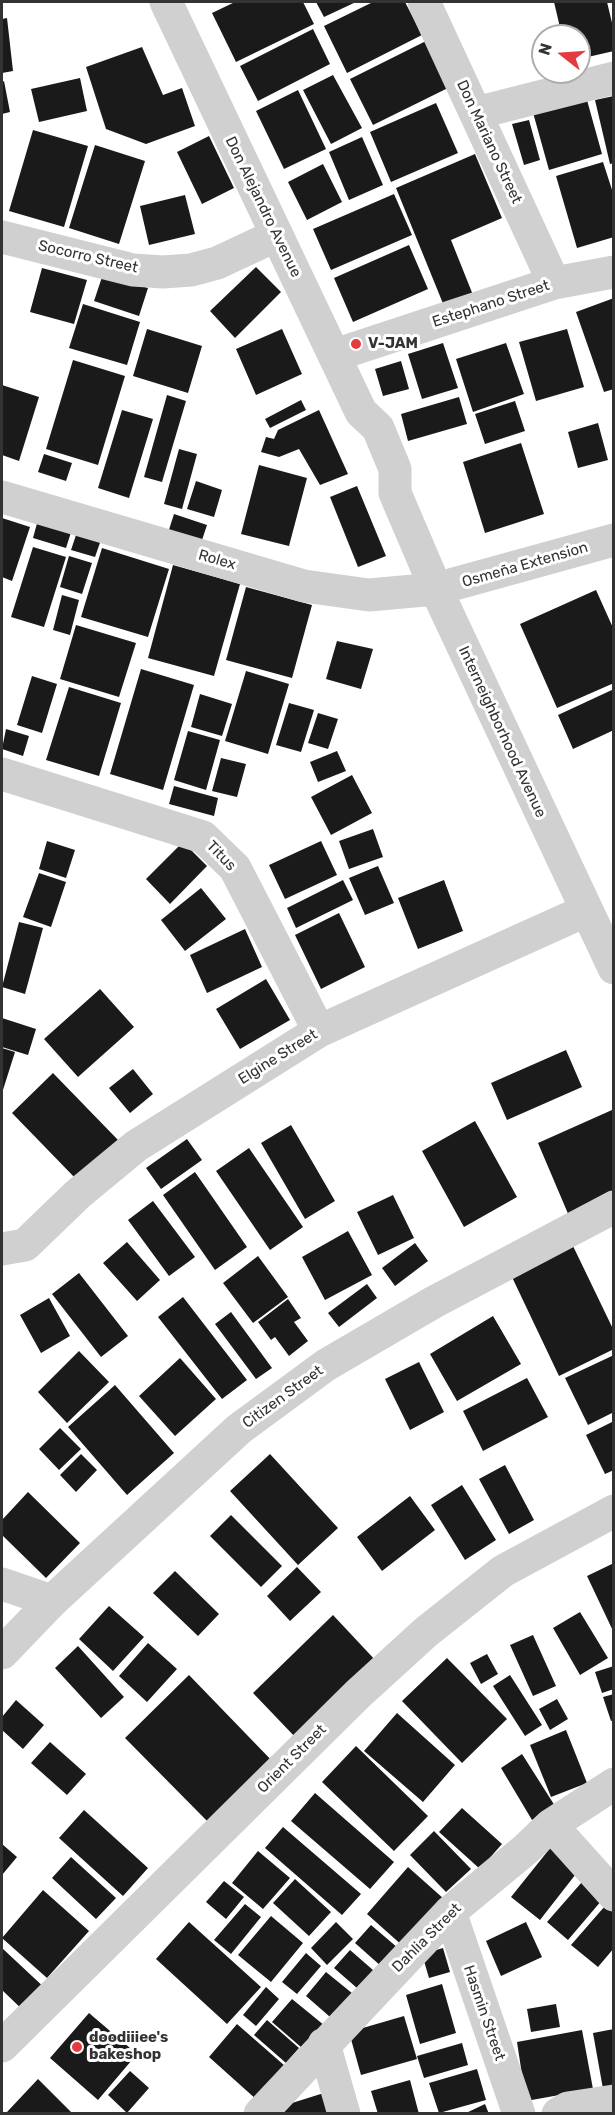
<!DOCTYPE html>
<html>
<head>
<meta charset="utf-8">
<style>
  body { margin:0 }
  #map { position:relative; width:615px; height:2115px; overflow:hidden; background:#fff; font-family:Rubik,sans-serif }
  canvas { display:block }
  .frame { position:absolute; inset:0; border:3px solid #333; pointer-events:none }
  .north { position:absolute; left:531px; top:24px; width:60px; height:60px; box-sizing:border-box; background:#fff; border:2px solid #adadad; border-radius:50%; rotate:287deg; font-size:16px; font-weight:700; line-height:24px; text-align:center; color:#333 }
  .north::after { content:''; display:block; margin:auto; width:21px; height:27px; background:#e43b40; clip-path:polygon(50% 0,100% 100%,50% 72%,0 100%) }
</style>
</head>
<body>
<div id="map">
<canvas width="615" height="2115"></canvas>
<div class="frame"></div>
<div class="north">N</div>
</div>
<script>
const g = document.querySelector('canvas').getContext('2d');
g.lineJoin = 'round';
function paint(path, color) {
  g.fillStyle = color;
  g.fill(path, 'evenodd');
}
function poly(rows) {
  const path = new Path2D();
  for (const r of rows) {
    path.moveTo(r[0], r[1]);
    for (let i = 2; i < r.length; i += 2) path.lineTo(r[i], r[i + 1]);
  }
  return path;
}
function strokePath(path, color, width, dash) {
  g.strokeStyle = color;
  g.lineWidth = width;
  g.lineCap = dash ? 'butt' : 'round';
  g.setLineDash(dash || []);
  g.stroke(path);
}
function write(font, color, halo, rows, align = 'center') {
  g.font = font + ' Rubik,sans-serif';
  g.lineWidth = 6;
  g.setLineDash([]);
  g.textBaseline = 'middle';
  g.strokeStyle = halo;
  g.fillStyle = color;
  for (const [text, x, y, turn = 0] of rows) {
    g.save();
    g.translate(x, y);
    g.rotate((+turn || 0) * Math.PI / 180);
    g.textAlign = isNaN(turn) ? turn : align;
    if (halo) g.strokeText(text, 0, 0);
    g.fillText(text, 0, 0);
    g.restore();
  }
}
paint(poly([
  [235,2,303,2,314,24,236,62,212,13],
  [316,2,356,2,324,17],
  [373,2,405,2,422,35,347,73,324,26],
  [554,2,607,2,614,31,614,51,579,59,579,36,562,36],
  [7,18,13,71,2,73,2,19],
  [313,29,330,64,258,101,240,66],
  [426,41,450,87,373,125,350,79],
  [142,47,163,95,182,88,195,126,146,144,106,129,86,67],
  [333,75,362,128,331,144,303,90],
  [80,78,87,111,39,122,31,89],
  [4,81,10,112,2,114,2,82],
  [298,90,326,149,284,169,256,111],
  [585,93,602,154,549,170,532,109],
  [614,96,614,163,610,164,595,100],
  [436,103,458,153,391,182,370,132],
  [529,120,540,160,524,165,512,124],
  [33,130,88,146,64,227,9,211],
  [209,136,234,188,202,204,177,152],
  [362,137,383,185,349,200,329,152],
  [95,145,145,161,119,244,69,228],
  [475,154,502,218,451,240,473,295,444,306,396,188],
  [603,162,614,196,614,237,577,248,556,176],
  [323,164,342,202,307,220,288,182],
  [394,194,412,235,331,270,313,229],
  [185,195,195,234,149,245,140,206],
  [409,245,428,289,353,322,334,278],
  [256,267,281,292,235,338,210,311],
  [42,268,87,280,74,324,30,312],
  [103,274,148,288,139,316,94,301],
  [614,298,614,389,604,392,576,312],
  [83,304,140,322,127,365,69,348],
  [147,329,202,346,188,393,133,376],
  [282,329,302,374,256,395,236,349],
  [567,329,584,387,536,401,519,342],
  [443,343,458,388,422,399,408,354],
  [506,343,524,394,473,412,456,359],
  [73,360,125,376,98,465,46,449],
  [401,361,409,389,383,396,375,369],
  [2,385,39,397,19,461,2,455],
  [167,395,186,401,162,482,144,477],
  [459,397,467,424,408,441,401,414],
  [301,400,306,410,270,428,265,419],
  [515,401,525,431,485,444,475,414],
  [122,410,153,419,129,498,98,488],
  [319,410,348,474,320,485,299,449,279,457,261,452,266,437,274,439,278,430],
  [598,423,608,460,578,468,568,432],
  [521,443,544,514,485,533,463,462],
  [179,449,197,454,182,509,164,504],
  [44,454,72,463,66,481,38,472],
  [259,465,307,478,289,546,241,534],
  [196,481,222,490,214,517,187,509],
  [357,486,386,556,358,567,330,497],
  [174,514,207,525,199,549,166,539],
  [39,516,73,526,66,548,33,538],
  [2,518,30,527,12,581,2,577],
  [78,529,102,537,95,557,71,550],
  [33,547,66,557,44,627,11,617],
  [102,548,169,569,148,637,81,617],
  [69,556,92,563,82,594,60,587],
  [173,565,240,584,214,676,148,658],
  [246,587,312,605,292,678,226,660],
  [596,590,614,630,614,683,557,708,520,624],
  [62,595,79,600,70,635,53,630],
  [76,625,136,643,119,697,60,679],
  [337,641,373,649,361,689,326,679],
  [141,669,194,685,163,790,110,774],
  [246,671,289,684,268,754,225,741],
  [32,676,57,684,42,733,17,725],
  [69,687,121,703,99,776,46,760],
  [614,689,614,730,573,749,558,715],
  [200,694,232,704,222,736,191,727],
  [289,703,314,710,301,752,276,745],
  [318,713,338,719,328,749,308,743],
  [6,729,29,736,23,756,2,749],
  [188,731,220,740,206,790,174,780],
  [337,751,346,771,318,782,310,762],
  [221,758,246,764,237,797,212,791],
  [352,775,372,813,331,835,311,797],
  [174,786,218,798,214,816,169,804],
  [373,829,383,857,349,869,339,841],
  [47,841,75,850,66,878,39,869],
  [321,841,337,875,285,899,269,865],
  [183,842,207,866,170,904,146,879],
  [378,866,394,903,365,915,349,878],
  [39,873,66,882,51,927,23,917],
  [343,880,353,900,296,928,287,908],
  [444,880,463,931,418,949,398,898],
  [201,888,226,919,185,951,161,920],
  [339,913,365,967,321,989,295,935],
  [19,922,43,928,25,994,2,987],
  [245,929,262,967,207,993,190,955],
  [266,979,290,1020,240,1049,216,1009],
  [100,989,134,1027,78,1077,44,1039],
  [2,1018,36,1029,28,1055,2,1047],
  [2,1048,15,1052,2,1093],
  [566,1050,582,1087,507,1120,491,1083],
  [133,1069,153,1094,130,1113,109,1088],
  [53,1073,118,1140,77,1180,12,1113],
  [612,1110,614,1196,569,1216,538,1143],
  [475,1121,517,1197,464,1227,422,1151],
  [291,1125,335,1201,305,1219,261,1143],
  [187,1139,202,1160,161,1189,146,1168],
  [249,1148,303,1227,270,1250,216,1171],
  [195,1172,247,1247,215,1270,163,1195],
  [393,1195,414,1238,378,1255,357,1212],
  [153,1201,195,1257,169,1276,128,1220],
  [348,1231,372,1275,325,1300,302,1257],
  [127,1242,160,1280,137,1301,103,1263],
  [415,1243,428,1261,395,1286,382,1268],
  [573,1246,614,1331,614,1349,559,1376,511,1275],
  [258,1256,288,1297,253,1323,223,1283],
  [79,1273,128,1336,101,1357,52,1294],
  [367,1284,377,1298,339,1327,328,1313],
  [183,1297,247,1380,222,1399,158,1317],
  [49,1298,70,1336,41,1353,20,1315],
  [288,1299,301,1318,294,1322,308,1341,289,1356,275,1337,271,1340,258,1322],
  [231,1312,272,1368,256,1379,215,1324],
  [493,1316,521,1364,457,1401,430,1354],
  [79,1351,109,1382,67,1423,38,1392],
  [614,1355,614,1412,588,1425,565,1378],
  [180,1358,216,1399,175,1436,139,1396],
  [419,1362,444,1412,410,1430,385,1379],
  [527,1378,548,1417,483,1451,463,1411],
  [115,1385,174,1453,127,1495,68,1427],
  [614,1421,614,1470,605,1474,586,1435],
  [60,1428,81,1449,59,1470,39,1449],
  [81,1454,97,1470,76,1492,60,1475],
  [270,1454,338,1528,298,1565,230,1491],
  [505,1465,534,1520,509,1534,479,1479],
  [462,1485,496,1540,465,1560,431,1505],
  [28,1492,80,1543,46,1578,2,1535,2,1520],
  [410,1496,435,1530,382,1571,357,1537],
  [231,1515,282,1566,261,1587,210,1536],
  [614,1563,614,1633,587,1576],
  [297,1567,321,1592,290,1621,267,1596],
  [175,1571,219,1614,198,1636,153,1593],
  [109,1606,144,1637,113,1671,79,1639],
  [580,1612,608,1658,580,1675,553,1628],
  [333,1615,377,1662,297,1739,253,1693],
  [533,1635,556,1686,533,1696,510,1645],
  [148,1643,177,1669,147,1702,119,1676],
  [78,1646,124,1697,101,1718,55,1668],
  [487,1654,498,1674,481,1684,470,1663],
  [447,1658,507,1719,462,1763,402,1701],
  [614,1666,614,1689,602,1693,595,1672],
  [189,1675,277,1766,214,1828,125,1738],
  [510,1675,542,1725,525,1736,493,1686],
  [614,1694,614,1720,611,1721,603,1697],
  [557,1699,568,1719,550,1730,539,1709],
  [16,1700,44,1725,23,1749,2,1730,2,1717],
  [397,1713,455,1765,423,1802,364,1751],
  [566,1730,587,1783,551,1797,530,1745],
  [50,1742,86,1774,67,1795,31,1763],
  [356,1746,428,1816,394,1851,322,1782],
  [522,1754,555,1806,532,1820,501,1768],
  [315,1793,394,1862,370,1889,291,1821],
  [462,1808,502,1844,480,1869,439,1832],
  [84,1810,148,1868,123,1896,59,1838],
  [283,1827,361,1894,342,1915,265,1848],
  [434,1831,471,1869,446,1892,410,1855],
  [2,1844,17,1857,2,1875],
  [551,1847,579,1870,540,1920,511,1897],
  [258,1851,290,1878,263,1909,232,1883],
  [71,1857,116,1898,96,1919,52,1878],
  [408,1867,444,1899,404,1947,367,1914],
  [295,1879,331,1912,309,1936,273,1903],
  [224,1881,244,1897,226,1919,206,1902],
  [582,1882,602,1900,568,1940,547,1922],
  [43,1890,89,1931,47,1978,2,1938],
  [245,1904,261,1917,231,1954,214,1940],
  [605,1906,614,1913,614,1948,598,1967,571,1945],
  [271,1916,303,1943,271,1982,238,1955],
  [189,1922,261,1987,227,2024,156,1959],
  [336,1922,353,1939,327,1965,311,1948],
  [526,1922,542,1957,501,1976,486,1941],
  [371,1925,398,1948,382,1967,355,1943],
  [2,1948,48,1991,27,2014,2,1990],
  [443,1948,450,1972,429,1978,422,1954],
  [350,1950,381,1977,365,1995,334,1968],
  [306,1953,321,1966,297,1994,282,1982],
  [326,1972,358,1998,337,2023,306,1996],
  [442,1984,456,2033,420,2044,406,1995],
  [266,1987,279,1999,256,2026,243,2015],
  [292,1999,330,2030,309,2054,272,2022],
  [556,2004,560,2027,531,2032,527,2009],
  [89,2013,137,2054,98,2100,50,2058],
  [404,2016,417,2059,361,2075,349,2032],
  [267,2020,299,2048,286,2063,254,2035],
  [237,2024,285,2066,257,2100,209,2057],
  [614,2029,614,2087,603,2089,593,2033],
  [582,2030,593,2089,526,2101,517,2042],
  [462,2043,468,2065,424,2078,417,2056],
  [477,2069,486,2100,439,2113,429,2083],
  [130,2071,149,2088,127,2113,108,2095],
  [38,2079,73,2114,9,2114,7,2112],
  [410,2080,419,2114,378,2114,371,2091],
  [327,2092,334,2114,274,2114,273,2109],
  [485,2104,489,2114,464,2114]
]), '#1a1a1a');
strokePath(poly([
  [166,2,361,412,378,428,395,469,395,493,436,589,614,968],
  [424,2,554,283],
  [476,113,614,78],
  [2,237,133,270,163,272,191,270,217,263,277,235],
  [335,355,554,283,614,272],
  [2,497,304,586,369,595,436,589,614,540],
  [2,774,203,837,235,868,319,1031],
  [2,1249,25,1245,78,1194,136,1146,319,1031,585,911],
  [2,1584,52,1601],
  [2,1653,52,1601,239,1429,326,1365,434,1302,614,1207],
  [551,1825,614,1895],
  [450,1912,519,2114],
  [324,2044,344,2114],
  [2,2046,358,1694,426,1632,503,1571,614,1511],
  [260,2114,450,1912,526,1849,551,1825,614,1784],
  [558,2114,568,2108,614,2101]
]), '#d0d0d0', 33);
for (const [x, y, r, color] of [
  [356,344,6,"#e43b40"],
  [77,2047,6,"#e43b40"]
]) {
  const dot = new Path2D();
  dot.arc(x, y, r, 0, 2 * Math.PI);
  g.fillStyle = color;
  g.fill(dot);
  strokePath(dot, '#fff', 2);
}
write('15px', '#333', '#fff', [
  ["Don Mariano Street",489,142,65],
  ["Don Alejandro Avenue",263,207,64],
  ["Socorro Street",88,257,13],
  ["Estephano Street",491,304,-18],
  ["Rolex",217,560,16],
  ["Osmeña Extension",525,565,-16],
  ["Interneighborhood Avenue",502,732,65],
  ["Titus",221,856,46],
  ["Elgine Street",278,1057,-32],
  ["Citizen Street",283,1397,-36],
  ["Orient Street",292,1759,-45],
  ["Dahlia Street",427,1938,-45],
  ["Hasmin Street",484,2013,71]
]);
write('bold 15px', '#333', '#fff', [
  ["V-JAM",368,344],
  ["doodiiiee's",89,2038],
  ["bakeshop",89,2055]
], 'left');
</script>
</body>
</html>
